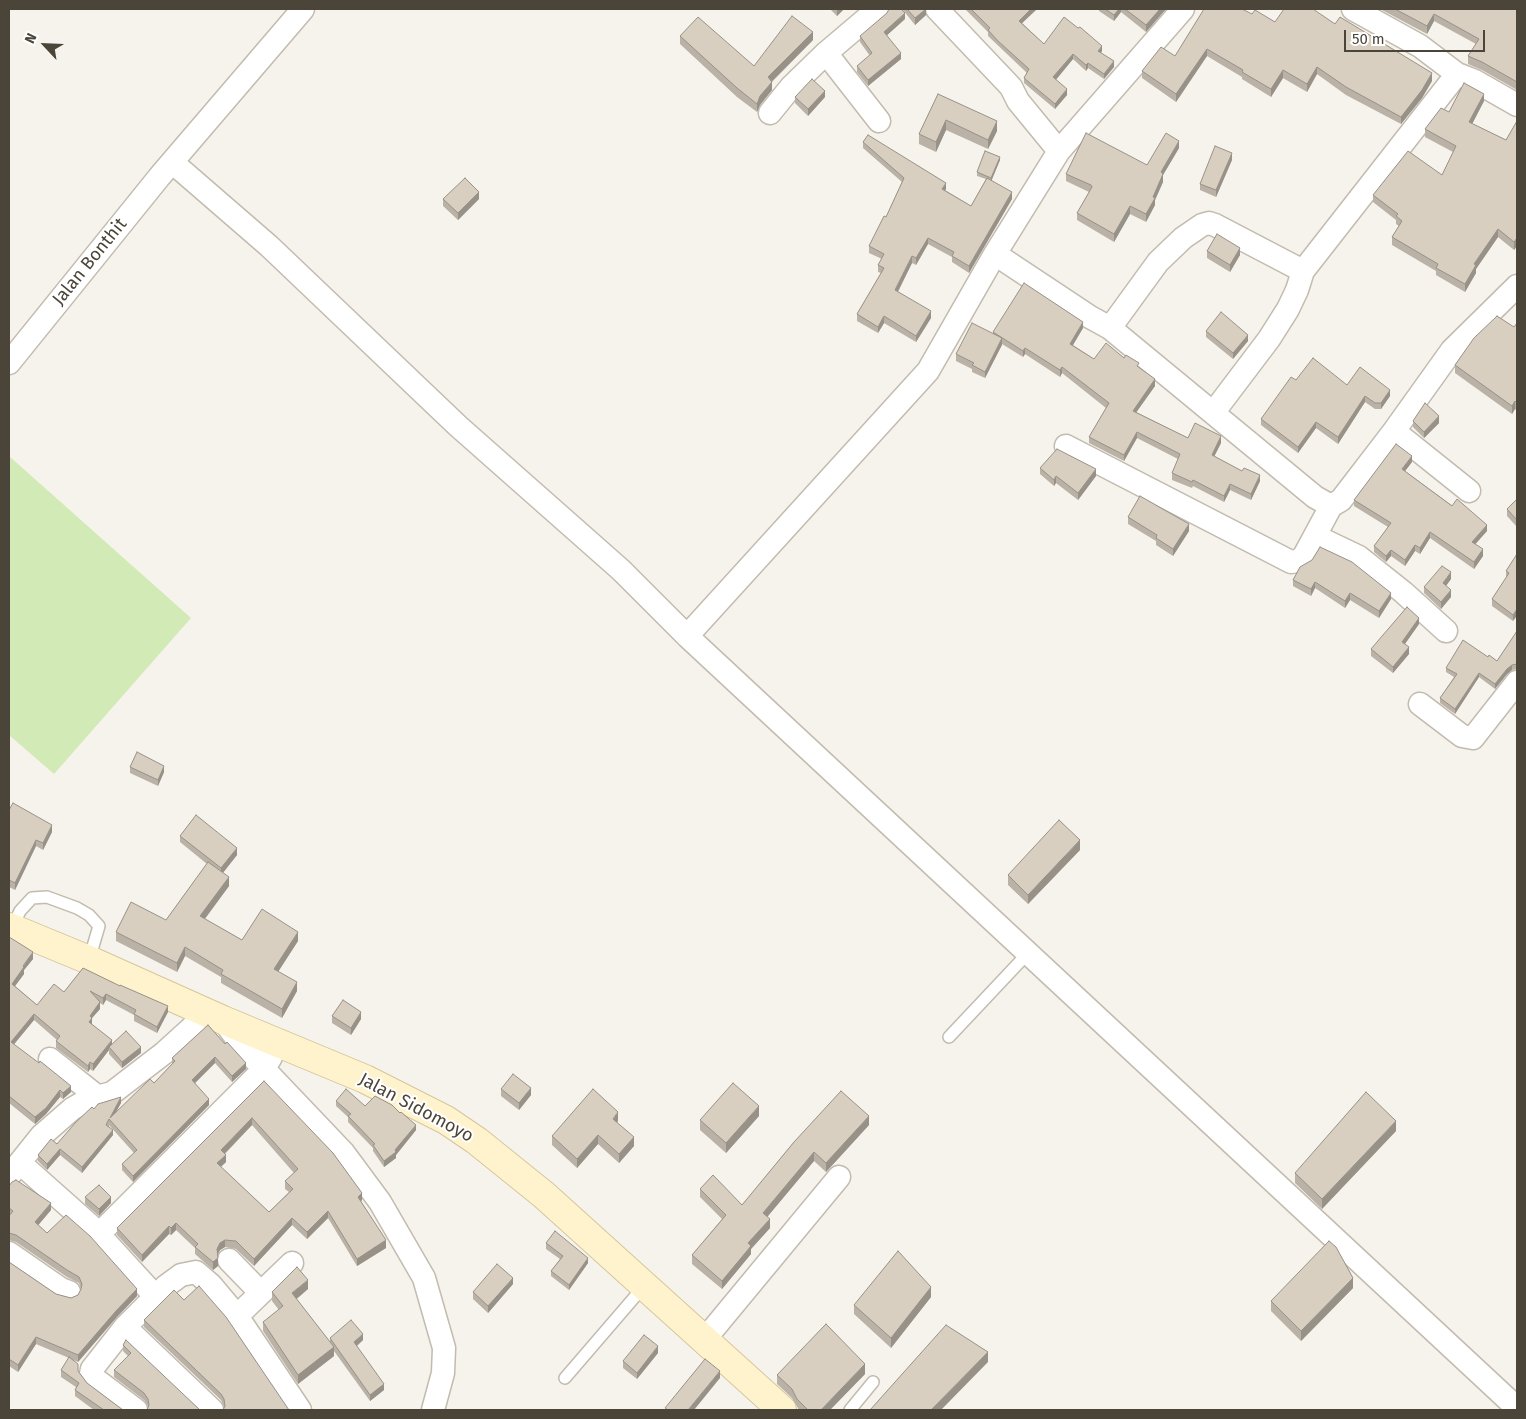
<!DOCTYPE html>
<html>
<head>
<meta charset="utf-8">
<style>
  body { margin:0 }
  #map { position:relative; width:1526px; height:1419px; overflow:hidden; background:#f6f3ec; font-family:"Fira Sans",sans-serif }
  canvas { display:block }
  .frame { position:absolute; inset:0; border:10px solid #4b4439; pointer-events:none }
  .north { position:absolute; left:20px; top:20px; width:50px; height:50px; -webkit-text-stroke:4px #fff; paint-order:stroke; rotate:295deg; font-size:14px; font-weight:700; line-height:20px; text-align:center; color:#4b4439 }
  .north::after { content:''; display:block; margin:auto; width:18px; height:22px; background:#4b4439; clip-path:polygon(50% 0,100% 100%,50% 72%,0 100%) }
  .scale { position:absolute; left:1344px; top:30px; width:141px; height:22px; box-sizing:border-box; border:2px solid #4b4439; border-top:0; padding-left:6px; font-size:15px; line-height:18px; white-space:nowrap; color:#4b4439; -webkit-text-stroke:4px #fff; paint-order:stroke }
</style>
</head>
<body>
<div id="map">
<canvas width="1526" height="1419"></canvas>
<div class="frame"></div>
<div class="north">N</div>
<div class="scale">50 m</div>
</div>
<script>
const g = document.querySelector('canvas').getContext('2d');
g.lineJoin = 'round';
function paint(path, color) {
  g.fillStyle = color;
  g.fill(path, 'evenodd');
}
function poly(rows) {
  const path = new Path2D();
  for (const r of rows) {
    path.moveTo(r[0], r[1]);
    for (let i = 2; i < r.length; i += 2) path.lineTo(r[i], r[i + 1]);
  }
  return path;
}
function strokePath(path, color, width, dash) {
  g.strokeStyle = color;
  g.lineWidth = width;
  g.lineCap = dash ? 'butt' : 'round';
  g.setLineDash(dash || []);
  g.stroke(path);
}
function write(font, color, halo, rows, align = 'center') {
  g.font = font + ' "Fira Sans",sans-serif';
  g.lineWidth = 4;
  g.setLineDash([]);
  g.textBaseline = 'middle';
  g.strokeStyle = halo;
  g.fillStyle = color;
  for (const [text, x, y, turn = 0] of rows) {
    g.save();
    g.translate(x, y);
    g.rotate((+turn || 0) * Math.PI / 180);
    g.textAlign = isNaN(turn) ? turn : align;
    if (halo) g.strokeText(text, 0, 0);
    g.fillText(text, 0, 0);
    g.restore();
  }
}
paint(poly([
  [9,456,191,618,54,774,9,735]
]), '#d2eab5');
const lane = poly([
  [12,928,20,911,32,898,47,897,77,908,89,915,99,926,89,960],
  [949,1037,1029,952],
  [565,1378,645,1285],
  [850,1410,873,1382]
]);
const street = poly([
  [937,9,1011,87,1018,101,1059,151],
  [1353,9,1420,46,1457,74,1475,81,1517,105],
  [826,53,879,121],
  [770,113,791,87,826,53,878,9],
  [172,162,269,246,458,426,621,570,687,636,1517,1408],
  [995,254,1090,317,1110,328,1315,497,1331,506,1341,500,1348,491,1394,431,1452,350,1517,286],
  [1110,328,1158,262,1183,238,1202,225,1209,223,1215,225,1303,271,1457,74],
  [9,363,160,176,303,9],
  [1213,413,1269,339,1288,309,1297,290,1303,271],
  [1394,431,1469,491],
  [1066,446,1291,562,1298,561,1304,556,1331,506],
  [1315,536,1359,557,1403,592,1446,631],
  [687,636,928,371,995,254,1059,151,1183,9],
  [1420,704,1462,736,1473,738,1517,682],
  [223,1020,243,1047,343,1152,380,1202,424,1278,444,1348,443,1373,433,1410],
  [50,1059,98,1097],
  [20,1163,101,1235],
  [9,1176,41,1136,72,1109,89,1099,112,1093,164,1053,208,1013],
  [9,1253,61,1289,69,1292],
  [229,1260,261,1293],
  [155,1296,102,1238,101,1232,264,1069,271,1057],
  [237,1316,292,1263],
  [125,1327,212,1410],
  [705,1339,839,1177],
  [136,1410,95,1379,91,1374,92,1369,125,1327,166,1286,181,1275,196,1272,211,1285,237,1316,300,1410]
]);
const secondary = poly([
  [9,927,89,960,223,1020,365,1079,446,1120,477,1141,544,1195,782,1410]
]);
strokePath(lane, '#c2bbae', 14);
strokePath(street, '#c2bbae', 25);
strokePath(secondary, '#d6c79b', 30);
strokePath(lane, '#fff', 11);
strokePath(street, '#fff', 22);
strokePath(secondary, '#fff3cd', 28);
paint(poly([
  [830,9,844,9,837,16],
  [903,9,926,9,926,15,915,25,903,10],
  [965,9,1037,9,1022,23,1044,44,1102,51,1101,53,1114,67,1104,79,1088,68,1086,71,1073,59,1056,80,1067,95,1055,109,1024,83,1024,78,1027,73,988,36,988,32],
  [1099,9,1166,9,1146,32,1121,12,1114,21,1099,11],
  [1380,9,1517,9,1517,90,1482,70,1468,64,1468,56,1476,44,1434,21,1427,34],
  [1252,14,1275,22,1335,24,1432,81,1422,98,1401,124,1346,95,1317,74,1307,92,1283,78,1271,97,1242,79,1242,77,1207,56,1176,102,1142,78,1142,71,1175,56],
  [905,19,887,35,901,59,868,86,857,72,857,66,870,56,860,42,860,36],
  [680,36,754,66,813,40,772,82,772,90,760,105,757,112,737,97,680,44],
  [938,94,997,131,988,149,946,130,936,152,919,144,919,134],
  [795,97,825,97,808,116,795,103],
  [1484,101,1472,124,1506,140,1517,121,1517,246,1514,250,1498,237,1476,269,1476,273,1465,292,1436,275,1436,271,1392,245,1392,237,1399,226,1396,224,1396,220,1373,202,1373,195,1442,175,1453,152,1425,137,1425,129,1449,112],
  [863,142,946,189,945,190,971,206,986,179,977,176,977,172,1000,160,991,180,1012,199,969,273,952,262,952,257,928,244,916,265,912,263,898,292,931,318,916,342,884,323,878,333,857,321,857,314,881,273,878,272,878,265,882,259,869,253,869,246,886,217,902,182,863,148],
  [1179,148,1163,175,1163,182,1155,200,1155,205,1146,222,1130,214,1114,242,1077,220,1077,213,1089,192,1066,181,1066,174,1147,165],
  [1232,160,1216,197,1200,190,1200,184],
  [443,199,479,199,458,220,443,206],
  [1207,251,1240,255,1230,272,1207,258],
  [1517,323,1517,411,1515,409,1512,414,1455,373,1455,365,1514,327],
  [1083,328,1073,345,1094,359,1124,358,1139,368,1155,386,1136,412,1188,438,1221,443,1214,456,1260,481,1251,500,1230,490,1224,502,1193,486,1192,488,1172,480,1172,473,1178,459,1137,438,1124,461,1089,443,1089,437,1106,408,1062,373,1060,377,1025,354,1023,357,1002,344,985,378,972,372,972,369,956,361,956,354,993,334,993,332],
  [1206,331,1248,341,1233,359,1206,337],
  [1296,380,1347,385,1390,396,1381,409,1375,409,1365,402,1338,444,1316,428,1298,453,1261,425,1261,419],
  [1413,421,1439,423,1424,438,1413,427],
  [1412,462,1405,471,1487,531,1475,544,1483,556,1474,569,1430,538,1420,554,1415,551,1405,566,1391,556,1386,562,1374,552,1374,546,1388,527,1354,506,1354,500],
  [1040,468,1096,476,1078,500,1056,483,1054,486,1040,474],
  [1517,499,1517,527,1507,516,1507,509],
  [1128,517,1189,531,1173,556,1156,545,1156,541,1128,524],
  [1517,554,1513,621,1492,606,1492,599,1506,578,1506,571],
  [1300,567,1391,599,1379,618,1350,600,1345,608,1315,588,1311,596,1293,586,1293,580],
  [1451,579,1446,586,1451,597,1441,609,1424,593,1424,587],
  [1419,624,1405,644,1409,654,1393,673,1371,656,1371,649],
  [1517,631,1517,669,1512,670,1507,674,1495,689,1479,677,1455,714,1440,703,1440,698,1454,677,1446,672,1446,668,1488,657,1497,661],
  [130,767,164,772,158,786,130,773],
  [9,810,52,832,43,850,36,846,15,890,9,887],
  [180,836,237,855,223,873,229,886,205,919,242,940,298,941,278,972,297,991,282,1018,221,983,221,977,185,956,177,972,116,941,116,932,166,920,207,864,180,842],
  [1080,850,1028,904,1008,885,1008,875],
  [9,937,33,959,24,970,24,974,15,986,37,1005,64,992,83,968,168,1012,157,1033,134,1021,134,1015,106,1000,103,1005,100,1003,100,1009,92,1018,92,1024,112,1044,141,1053,122,1068,109,1054,109,1050,93,1071,90,1069,88,1072,56,1048,56,1041,57,1040,34,1020,14,1044,71,1092,63,1099,60,1097,46,1114,35,1124,9,1103],
  [332,1016,361,1019,351,1035,332,1023],
  [208,1025,246,1069,232,1082,215,1063,195,1083,209,1105,133,1182,122,1170,122,1164,134,1153,109,1125,109,1126,113,1135,82,1173,60,1155,47,1170,38,1161,38,1155,57,1144,94,1109,121,1103,116,1112,154,1083,172,1064,172,1058],
  [264,1081,362,1200,361,1201,386,1248,357,1266,328,1218,307,1239,292,1225,254,1266,236,1249,225,1247,220,1250,217,1255,218,1266,213,1270,195,1254,195,1248,176,1230,171,1235,169,1234,142,1262,117,1235,117,1228],
  [252,1125,294,1173,285,1181,285,1189,289,1192,269,1212,221,1167,226,1162,225,1154],
  [501,1089,531,1095,519,1110,501,1096],
  [336,1101,365,1106,416,1130,396,1155,396,1158,384,1167,373,1151,373,1148,348,1122,348,1117,336,1106],
  [759,1116,726,1153,700,1130,700,1120],
  [618,1121,617,1123,634,1146,619,1163,598,1144,577,1168,552,1145,552,1136],
  [869,1125,826,1172,814,1161,767,1217,770,1228,751,1249,751,1254,722,1289,692,1264,692,1255,722,1219,700,1197,700,1189,742,1205,794,1142],
  [1396,1131,1322,1209,1295,1183,1295,1173],
  [9,1186,51,1210,38,1225,47,1233,137,1296,116,1318,78,1362,73,1360,78,1371,87,1383,123,1410,94,1410,75,1396,75,1390,76,1387,61,1377,61,1370,69,1358,36,1344,18,1372,9,1366,9,1262,56,1294,71,1298,78,1295,81,1289,79,1283,67,1277,16,1242,9,1240,9,1216,10,1215,9,1215],
  [85,1197,111,1203,99,1216,85,1204],
  [546,1243,588,1263,569,1290,551,1276,551,1271,560,1259,546,1249],
  [513,1284,488,1313,473,1299,473,1292],
  [1353,1288,1301,1341,1271,1311,1271,1301],
  [308,1289,296,1299,330,1342,330,1338,363,1340,357,1346,384,1390,370,1401,334,1351,334,1356,298,1384,263,1331,263,1322,279,1310,272,1301,272,1292],
  [931,1297,891,1348,854,1314,854,1305],
  [144,1320,289,1410,224,1407,221,1400,144,1327],
  [123,1345,200,1410,148,1406,144,1400,114,1377,114,1370,128,1356,123,1351],
  [658,1353,637,1379,623,1368,623,1361],
  [865,1374,830,1410,799,1410,792,1398,777,1384,777,1375]
]), '#bab2a6');
paint(poly([
  [837,9,844,9,837,16],
  [926,9,926,15,915,25,915,18],
  [1031,9,1037,9,1019,26,1019,21],
  [1119,9,1121,9,1121,12,1114,21,1114,15],
  [1160,9,1166,9,1146,32,1146,25],
  [905,13,905,19,884,38,884,32],
  [1434,14,1434,21,1427,34,1427,26],
  [813,32,813,40,768,85,768,77],
  [1102,46,1102,51,1098,56,1098,51],
  [1207,49,1207,56,1176,102,1176,94],
  [901,53,901,59,868,86,868,80],
  [1073,54,1073,59,1053,83,1053,77],
  [1114,61,1114,67,1104,79,1104,74],
  [1088,63,1088,68,1086,71,1086,65],
  [1317,67,1317,74,1307,92,1307,84],
  [1283,70,1283,78,1271,97,1271,89],
  [1432,73,1432,81,1422,98,1401,124,1401,117],
  [772,82,772,90,760,105,757,112,757,104,760,96],
  [1067,89,1067,95,1055,109,1055,104],
  [825,91,825,97,808,116,808,109],
  [1484,94,1484,101,1469,130,1469,122],
  [946,120,946,130,936,152,936,142],
  [997,121,997,131,988,149,988,140],
  [1179,141,1179,148,1163,175,1163,182,1155,200,1155,205,1146,222,1146,214,1161,172],
  [1232,153,1232,160,1216,197,1216,190],
  [1000,157,1000,160,991,182,991,178],
  [946,183,946,189,942,195,942,189],
  [479,192,479,199,458,220,458,213],
  [1012,192,1012,199,969,273,969,266],
  [1130,206,1130,214,1114,242,1114,234],
  [1498,229,1498,237,1476,269,1476,273,1465,292,1465,284,1474,264],
  [928,238,928,244,916,265,916,258],
  [1517,238,1517,246,1514,250,1514,242],
  [1240,248,1240,255,1230,272,1230,265],
  [912,256,912,263,895,297,895,290],
  [931,311,931,318,916,342,916,336],
  [884,316,884,323,878,333,878,327],
  [1083,322,1083,328,1070,350,1070,344],
  [1248,335,1248,341,1233,359,1233,353],
  [1002,338,1002,345,985,378,985,372],
  [1025,348,1025,354,1023,357,1023,351],
  [1062,367,1062,373,1060,377,1060,370],
  [1155,379,1155,386,1133,417,1133,411],
  [1390,390,1390,396,1381,409,1381,403],
  [1365,396,1365,402,1338,444,1338,437],
  [1515,401,1515,409,1512,414,1512,406],
  [1439,416,1439,423,1424,438,1424,432],
  [1316,422,1316,428,1298,453,1298,447],
  [1137,432,1137,438,1124,461,1124,455],
  [1221,436,1221,443,1212,461,1212,455],
  [1412,456,1412,462,1402,475,1402,469],
  [1096,469,1096,476,1078,500,1078,493],
  [1260,475,1260,481,1251,500,1251,494],
  [1056,476,1056,483,1054,486,1054,480],
  [1230,484,1230,490,1224,502,1224,496],
  [1189,524,1189,531,1173,556,1173,549],
  [1487,525,1487,531,1472,548,1472,542],
  [1430,532,1430,538,1420,554,1420,548],
  [1415,545,1415,551,1405,566,1405,560],
  [1483,549,1483,556,1474,569,1474,562],
  [1391,550,1391,556,1386,562,1386,556],
  [1451,572,1451,579,1443,590,1443,583],
  [1315,582,1315,588,1311,596,1311,589],
  [1451,590,1451,597,1441,609,1441,602],
  [1350,593,1350,600,1345,608,1345,601],
  [1391,593,1391,599,1379,618,1379,611],
  [1517,609,1517,616,1513,621,1513,615],
  [1419,618,1419,624,1402,648,1402,642],
  [1409,647,1409,654,1393,673,1393,667],
  [1512,665,1512,670,1507,674,1495,689,1495,684,1507,669],
  [1479,673,1479,677,1455,714,1455,709],
  [164,766,164,772,158,786,158,780],
  [52,825,52,832,43,850,43,843],
  [36,840,36,846,15,890,15,883],
  [1080,840,1080,850,1028,904,1028,895],
  [237,848,237,855,221,875,221,868],
  [229,877,229,886,200,925,200,916],
  [298,932,298,941,274,978,274,969],
  [185,947,185,956,177,972,177,963],
  [33,952,33,959,24,970,24,974,12,990,12,984],
  [297,982,297,991,282,1018,282,1009],
  [106,994,106,1000,103,1005,103,998],
  [100,1002,100,1009,92,1018,92,1024,89,1028,90,1016],
  [168,1006,168,1012,157,1033,157,1027],
  [361,1012,361,1019,351,1035,351,1028],
  [34,1014,34,1020,11,1048,11,1042],
  [112,1040,112,1046,109,1047,109,1050,93,1071,93,1064],
  [141,1047,141,1053,122,1068,122,1062],
  [215,1057,215,1063,192,1086,192,1080],
  [90,1062,90,1069,88,1072,88,1066],
  [246,1063,246,1069,232,1082,232,1076],
  [71,1086,71,1092,63,1099,63,1093],
  [531,1088,531,1095,519,1110,519,1103],
  [60,1090,60,1097,46,1114,35,1124,35,1117],
  [121,1097,121,1103,111,1121,110,1118],
  [209,1099,209,1105,133,1182,133,1176],
  [759,1106,759,1116,726,1153,726,1143],
  [618,1112,618,1121,613,1128,613,1119],
  [869,1116,869,1125,826,1172,826,1163],
  [252,1118,252,1125,221,1157,221,1150],
  [1396,1121,1396,1131,1322,1209,1322,1199],
  [416,1125,416,1130,396,1155,396,1158,384,1167,384,1161,395,1150],
  [113,1130,113,1135,82,1173,82,1167],
  [598,1135,598,1144,577,1168,577,1159],
  [634,1137,634,1146,619,1163,619,1154],
  [60,1149,60,1155,47,1170,47,1164],
  [814,1152,814,1161,763,1222,763,1213],
  [226,1155,226,1162,217,1170,217,1163],
  [362,1193,362,1200,358,1204,358,1197],
  [111,1197,111,1203,99,1216,99,1209],
  [51,1203,51,1210,35,1229,35,1222],
  [328,1211,328,1218,307,1239,307,1232],
  [292,1218,292,1225,254,1266,254,1259],
  [770,1219,770,1228,751,1249,751,1254,722,1289,722,1281,748,1243],
  [176,1223,176,1230,171,1235,171,1228],
  [169,1226,169,1234,142,1262,142,1255],
  [225,1240,225,1247,220,1250,217,1256,217,1249,220,1243],
  [386,1240,386,1248,357,1266,357,1259],
  [218,1258,218,1266,213,1270,213,1262],
  [588,1258,588,1263,569,1290,569,1285],
  [513,1278,513,1284,488,1313,488,1306],
  [1353,1278,1353,1288,1301,1341,1301,1331],
  [308,1280,308,1289,292,1303,292,1293],
  [931,1287,931,1297,891,1348,891,1338],
  [137,1289,137,1296,116,1318,78,1362,78,1355,116,1311],
  [363,1334,363,1340,354,1348,354,1342],
  [36,1337,36,1344,18,1372,18,1365],
  [658,1346,658,1353,637,1379,637,1373],
  [334,1347,334,1356,298,1384,298,1375],
  [988,1352,988,1362,941,1410,931,1410],
  [865,1364,865,1374,830,1410,821,1410],
  [720,1371,720,1378,694,1410,688,1410],
  [384,1384,384,1390,370,1401,370,1395]
]), '#979187');
const building = poly([
  [889,9,901,9,905,13,884,32,901,53,868,80,857,66,872,53,860,36,887,13,889,9],
  [907,9,926,9,915,18,907,9],
  [971,9,1031,9,1019,21,1044,44,1064,17,1078,28,1080,27,1102,46,1098,51,1114,61,1104,74,1088,63,1086,65,1073,54,1053,77,1067,89,1055,104,1024,78,1029,69,998,41,988,30,990,28,971,9],
  [1105,9,1119,9,1114,15,1105,9],
  [1125,9,1160,9,1146,25,1125,9],
  [1204,9,1242,9,1252,14,1255,10,1275,22,1284,9,1313,9,1335,24,1340,17,1432,73,1422,90,1401,117,1346,87,1317,67,1307,84,1283,70,1271,89,1242,72,1243,70,1207,49,1176,94,1142,71,1161,47,1175,56,1204,9],
  [1395,9,1517,9,1517,82,1482,62,1468,56,1479,39,1434,14,1427,26,1395,9],
  [792,16,813,32,768,77,772,82,760,96,757,104,737,88,680,36,698,17,754,66,792,16],
  [812,79,825,91,808,109,795,97,812,79],
  [1464,83,1484,94,1469,122,1506,140,1517,121,1517,238,1514,242,1498,229,1474,264,1476,265,1465,284,1436,268,1438,264,1392,237,1402,221,1396,216,1398,214,1373,195,1408,151,1442,175,1456,146,1425,129,1441,108,1449,112,1464,83],
  [938,94,997,121,988,140,946,120,936,142,919,134,938,94],
  [1086,133,1147,165,1166,133,1179,141,1161,172,1163,174,1153,197,1155,198,1146,214,1130,206,1114,234,1077,213,1092,187,1091,185,1066,174,1086,133],
  [868,135,946,183,942,189,971,206,987,178,1012,192,969,266,952,256,954,252,928,238,916,258,912,256,895,290,931,311,916,336,884,316,878,327,857,314,884,268,878,265,884,254,869,246,884,216,886,217,904,178,863,142,868,135],
  [1215,146,1232,153,1216,190,1200,184,1215,146],
  [985,151,1000,157,991,178,977,172,985,151],
  [465,178,479,192,458,213,443,199,465,178],
  [1217,234,1240,248,1230,265,1207,251,1217,234],
  [1024,283,1083,322,1070,344,1094,359,1106,343,1124,358,1126,355,1139,363,1137,366,1155,379,1133,411,1188,438,1195,423,1221,436,1212,455,1242,471,1244,468,1260,475,1251,494,1230,484,1224,496,1193,480,1192,482,1172,473,1180,454,1137,432,1124,455,1089,437,1109,403,1062,367,1060,370,1025,348,1023,351,993,332,1024,283],
  [1221,312,1248,335,1233,353,1206,331,1221,312],
  [1497,316,1514,327,1517,323,1517,403,1515,401,1512,406,1455,365,1474,338,1497,316],
  [972,323,1002,338,985,372,972,365,974,363,956,354,972,323],
  [1313,358,1347,385,1360,367,1390,390,1381,403,1375,403,1365,396,1338,437,1316,422,1298,447,1261,419,1291,377,1296,380,1313,358],
  [1425,403,1439,416,1424,432,1413,421,1425,403],
  [1396,444,1412,456,1402,469,1452,506,1457,499,1487,525,1472,542,1483,549,1474,562,1430,532,1420,548,1415,545,1405,560,1391,550,1386,556,1374,546,1391,523,1354,500,1396,444],
  [1057,449,1096,469,1078,493,1056,476,1054,480,1040,468,1057,449],
  [1140,496,1189,524,1173,549,1156,538,1157,535,1128,517,1140,496],
  [1517,499,1517,520,1507,509,1517,499],
  [1320,547,1352,562,1391,593,1379,611,1350,593,1345,601,1315,582,1311,589,1293,580,1300,567,1312,560,1320,547],
  [1517,554,1517,609,1513,615,1492,599,1509,573,1506,571,1517,554],
  [1442,566,1451,572,1443,583,1451,590,1441,602,1424,587,1442,566],
  [1407,607,1419,618,1402,642,1409,647,1393,667,1371,649,1407,607],
  [1517,631,1517,664,1512,665,1507,669,1495,684,1479,673,1455,709,1440,698,1457,674,1446,668,1463,640,1488,657,1489,655,1497,661,1517,631],
  [137,752,164,766,158,780,130,767,137,752],
  [13,803,52,825,43,843,36,840,15,883,9,880,9,810,13,803],
  [196,815,237,848,221,868,180,836,196,815],
  [1059,820,1080,840,1028,895,1008,875,1059,820],
  [208,862,229,877,200,916,242,940,262,909,298,932,274,969,297,982,282,1009,221,974,223,970,185,947,177,963,116,932,131,902,166,920,208,862],
  [9,937,14,940,33,952,23,966,24,967,12,984,37,1005,54,984,64,992,83,968,120,986,120,985,168,1006,157,1027,134,1014,136,1010,106,994,103,998,90,991,100,1002,90,1016,92,1018,89,1022,112,1040,93,1064,90,1062,88,1066,56,1041,60,1036,34,1014,11,1042,39,1063,40,1061,71,1086,63,1093,60,1090,46,1108,35,1117,9,1096,9,937],
  [343,1000,361,1012,351,1028,332,1016,343,1000],
  [208,1025,225,1044,227,1042,246,1063,232,1076,215,1057,192,1080,209,1099,133,1176,122,1164,137,1150,109,1119,106,1125,113,1130,82,1167,60,1149,47,1164,38,1155,51,1139,57,1144,76,1122,92,1107,94,1109,98,1104,121,1097,110,1118,150,1079,154,1083,175,1061,172,1058,208,1025],
  [126,1031,141,1047,122,1062,109,1047,126,1031],
  [513,1074,531,1088,519,1103,501,1089,513,1074],
  [264,1081,333,1153,362,1193,358,1197,386,1240,357,1259,328,1211,307,1232,292,1218,254,1259,236,1241,225,1240,220,1243,217,1249,218,1258,213,1262,195,1247,198,1244,176,1223,171,1228,169,1226,142,1255,117,1228,264,1081],
  [252,1118,298,1169,285,1181,293,1189,269,1212,217,1163,226,1155,221,1150,252,1118],
  [733,1083,759,1106,726,1143,700,1120,733,1083],
  [346,1089,365,1106,375,1096,392,1105,400,1113,401,1112,416,1125,395,1150,396,1152,384,1161,373,1145,375,1144,348,1116,351,1114,336,1101,346,1089],
  [593,1089,618,1112,613,1119,634,1137,619,1154,598,1135,577,1159,552,1136,593,1089],
  [841,1091,869,1116,826,1163,814,1152,763,1213,770,1219,748,1243,751,1246,722,1281,692,1255,726,1215,700,1189,713,1175,742,1205,794,1142,841,1091],
  [1366,1092,1396,1121,1322,1199,1295,1173,1366,1092],
  [16,1180,51,1203,35,1222,47,1233,66,1215,90,1236,137,1289,116,1311,78,1355,36,1337,18,1365,9,1359,9,1262,56,1294,71,1298,78,1295,81,1289,82,1284,79,1277,67,1270,16,1235,9,1233,9,1216,13,1211,9,1208,9,1186,12,1182,16,1180],
  [99,1185,111,1197,99,1209,85,1197,99,1185],
  [555,1231,588,1258,569,1285,551,1271,563,1256,546,1243,555,1231],
  [1329,1241,1336,1247,1353,1278,1301,1331,1271,1301,1329,1241],
  [898,1251,931,1287,891,1338,854,1305,898,1251],
  [497,1264,513,1278,488,1306,473,1292,497,1264],
  [297,1267,308,1280,292,1293,334,1347,298,1375,263,1322,283,1306,272,1292,297,1267],
  [199,1286,226,1317,289,1410,223,1410,225,1406,224,1399,221,1394,144,1320,174,1290,184,1300,199,1286],
  [351,1320,363,1334,354,1342,384,1384,370,1395,330,1338,351,1320],
  [826,1324,865,1364,821,1410,808,1410,797,1399,792,1389,777,1375,826,1324],
  [946,1325,988,1352,931,1410,870,1410,946,1325],
  [644,1335,658,1346,637,1373,623,1361,644,1335],
  [126,1340,200,1410,147,1410,149,1405,148,1399,144,1393,114,1370,131,1353,123,1345,126,1340],
  [69,1357,78,1364,78,1371,87,1383,123,1410,104,1410,75,1390,79,1383,61,1370,69,1357],
  [705,1359,720,1371,688,1410,668,1410,665,1408,705,1359]
]);
paint(building, '#d8cfc1');
strokePath(building, '#979187', 1);
write('18px', '#4b4439', '#fff', [
  ["Jalan Bonthit",90,262,-51],
  ["Jalan Sidomoyo",416,1108,28]
]);
</script>
</body>
</html>
